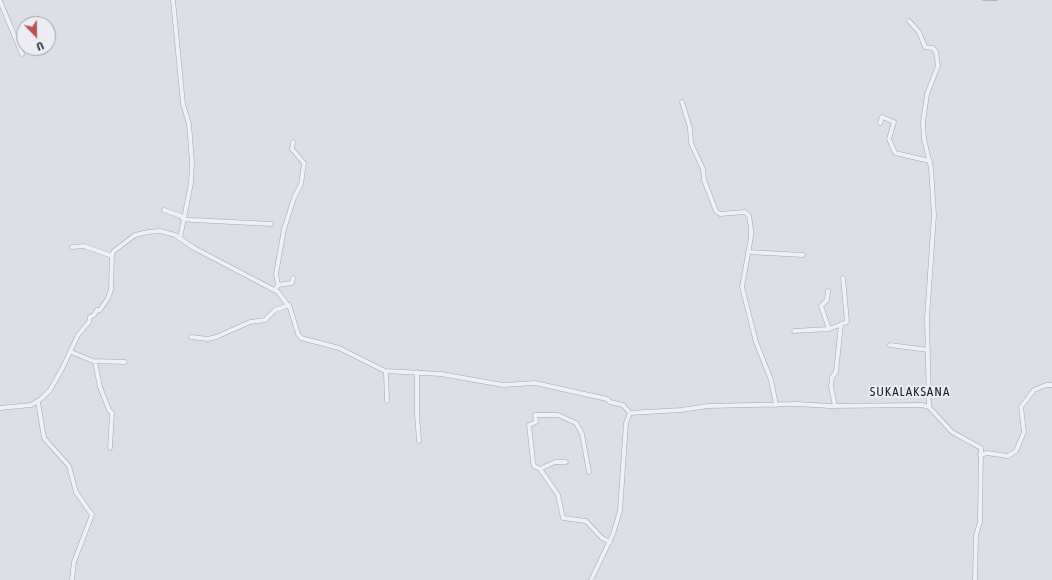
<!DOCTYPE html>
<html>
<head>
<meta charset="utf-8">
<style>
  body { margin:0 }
  #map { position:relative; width:1052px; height:580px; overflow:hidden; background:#dddee5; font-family:"Asap Condensed",sans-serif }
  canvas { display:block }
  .north { position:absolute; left:16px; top:16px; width:40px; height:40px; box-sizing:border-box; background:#ecedf3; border:1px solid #9e9fa9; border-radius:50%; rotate:158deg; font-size:11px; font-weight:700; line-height:16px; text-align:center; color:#282b39 }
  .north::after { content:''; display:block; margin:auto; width:14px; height:18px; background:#bc524f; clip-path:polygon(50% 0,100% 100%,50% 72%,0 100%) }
</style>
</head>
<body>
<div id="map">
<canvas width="1052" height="580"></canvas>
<div class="north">U</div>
</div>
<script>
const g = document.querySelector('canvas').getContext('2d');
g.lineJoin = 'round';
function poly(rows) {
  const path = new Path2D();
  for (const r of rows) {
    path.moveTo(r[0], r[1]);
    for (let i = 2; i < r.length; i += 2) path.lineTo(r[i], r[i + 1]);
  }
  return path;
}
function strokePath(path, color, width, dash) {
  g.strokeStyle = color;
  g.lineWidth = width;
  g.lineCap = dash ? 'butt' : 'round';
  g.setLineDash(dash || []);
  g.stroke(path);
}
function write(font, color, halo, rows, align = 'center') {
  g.font = font + ' "Asap Condensed",sans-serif';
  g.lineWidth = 4;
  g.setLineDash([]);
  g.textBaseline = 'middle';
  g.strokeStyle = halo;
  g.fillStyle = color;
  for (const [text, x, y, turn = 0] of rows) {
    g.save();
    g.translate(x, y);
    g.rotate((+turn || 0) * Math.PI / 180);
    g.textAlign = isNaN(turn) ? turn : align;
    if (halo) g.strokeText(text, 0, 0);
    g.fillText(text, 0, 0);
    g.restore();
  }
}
strokePath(poly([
  [983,0,997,0]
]), '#9ba7c1', 1.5);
const street = poly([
  [173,0,183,104,189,124,192,162,191,183,180,238],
  [0,1,22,54],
  [909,21,919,32,925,47,933,48,936,52,938,66,927,94,923,122,924,139,931,168,934,215,927,318,929,407],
  [682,102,690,128,691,143,703,169,704,180,716,211,720,214,745,212,749,216,751,229,751,237,742,287,756,342,771,380,776,405],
  [880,123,882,117,894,122,889,139,895,153,930,161],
  [164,210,181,216,183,219,193,220,271,224],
  [72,247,84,246,112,256],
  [748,252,803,255],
  [278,285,292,283,293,278],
  [275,290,278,285,276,274,284,229,294,198,301,184,304,163,292,149,293,142],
  [828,291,827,300,821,306,829,329],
  [794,331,829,329,847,322,843,278],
  [191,337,208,339,216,337,250,322,265,320,275,310,289,305],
  [890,345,928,350],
  [71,352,93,361,125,362],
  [95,362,100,387,109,410,112,413,110,448],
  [386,372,387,401],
  [417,372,417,414,419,441],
  [38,402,44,438,69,466,76,492,92,515,74,562,72,580],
  [835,406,831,387,832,377,836,372,841,324],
  [0,408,31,405,41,399,50,390,62,369,78,335,89,322,90,317,94,315,97,310,100,310,108,298,111,290,112,254,114,251,135,235,148,232,160,231,175,235,194,248,278,292,290,308,298,334,301,338,339,348,385,371,441,374,503,385,535,383,607,399,610,402,623,405,630,413,681,410,708,406,797,404,830,406,922,405,929,407,952,432,981,448,980,522,976,535,975,580],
  [980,455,987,453,1008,456,1016,451,1024,432,1021,407,1034,390,1046,385,1052,385],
  [566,462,555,462,540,469,558,495,563,518,586,521,602,538,610,542],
  [540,469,534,466,533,462,529,425,536,422,535,415,558,415,576,423,582,434,589,472],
  [591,580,613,534,620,511,626,423,630,413]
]);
strokePath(street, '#a3a5ae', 5);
strokePath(street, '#eff0f4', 4);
g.letterSpacing = '1px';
write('13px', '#1a1d2a', '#ecedf3', [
  ["SUKALAKSANA",910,392]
]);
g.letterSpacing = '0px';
</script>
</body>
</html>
